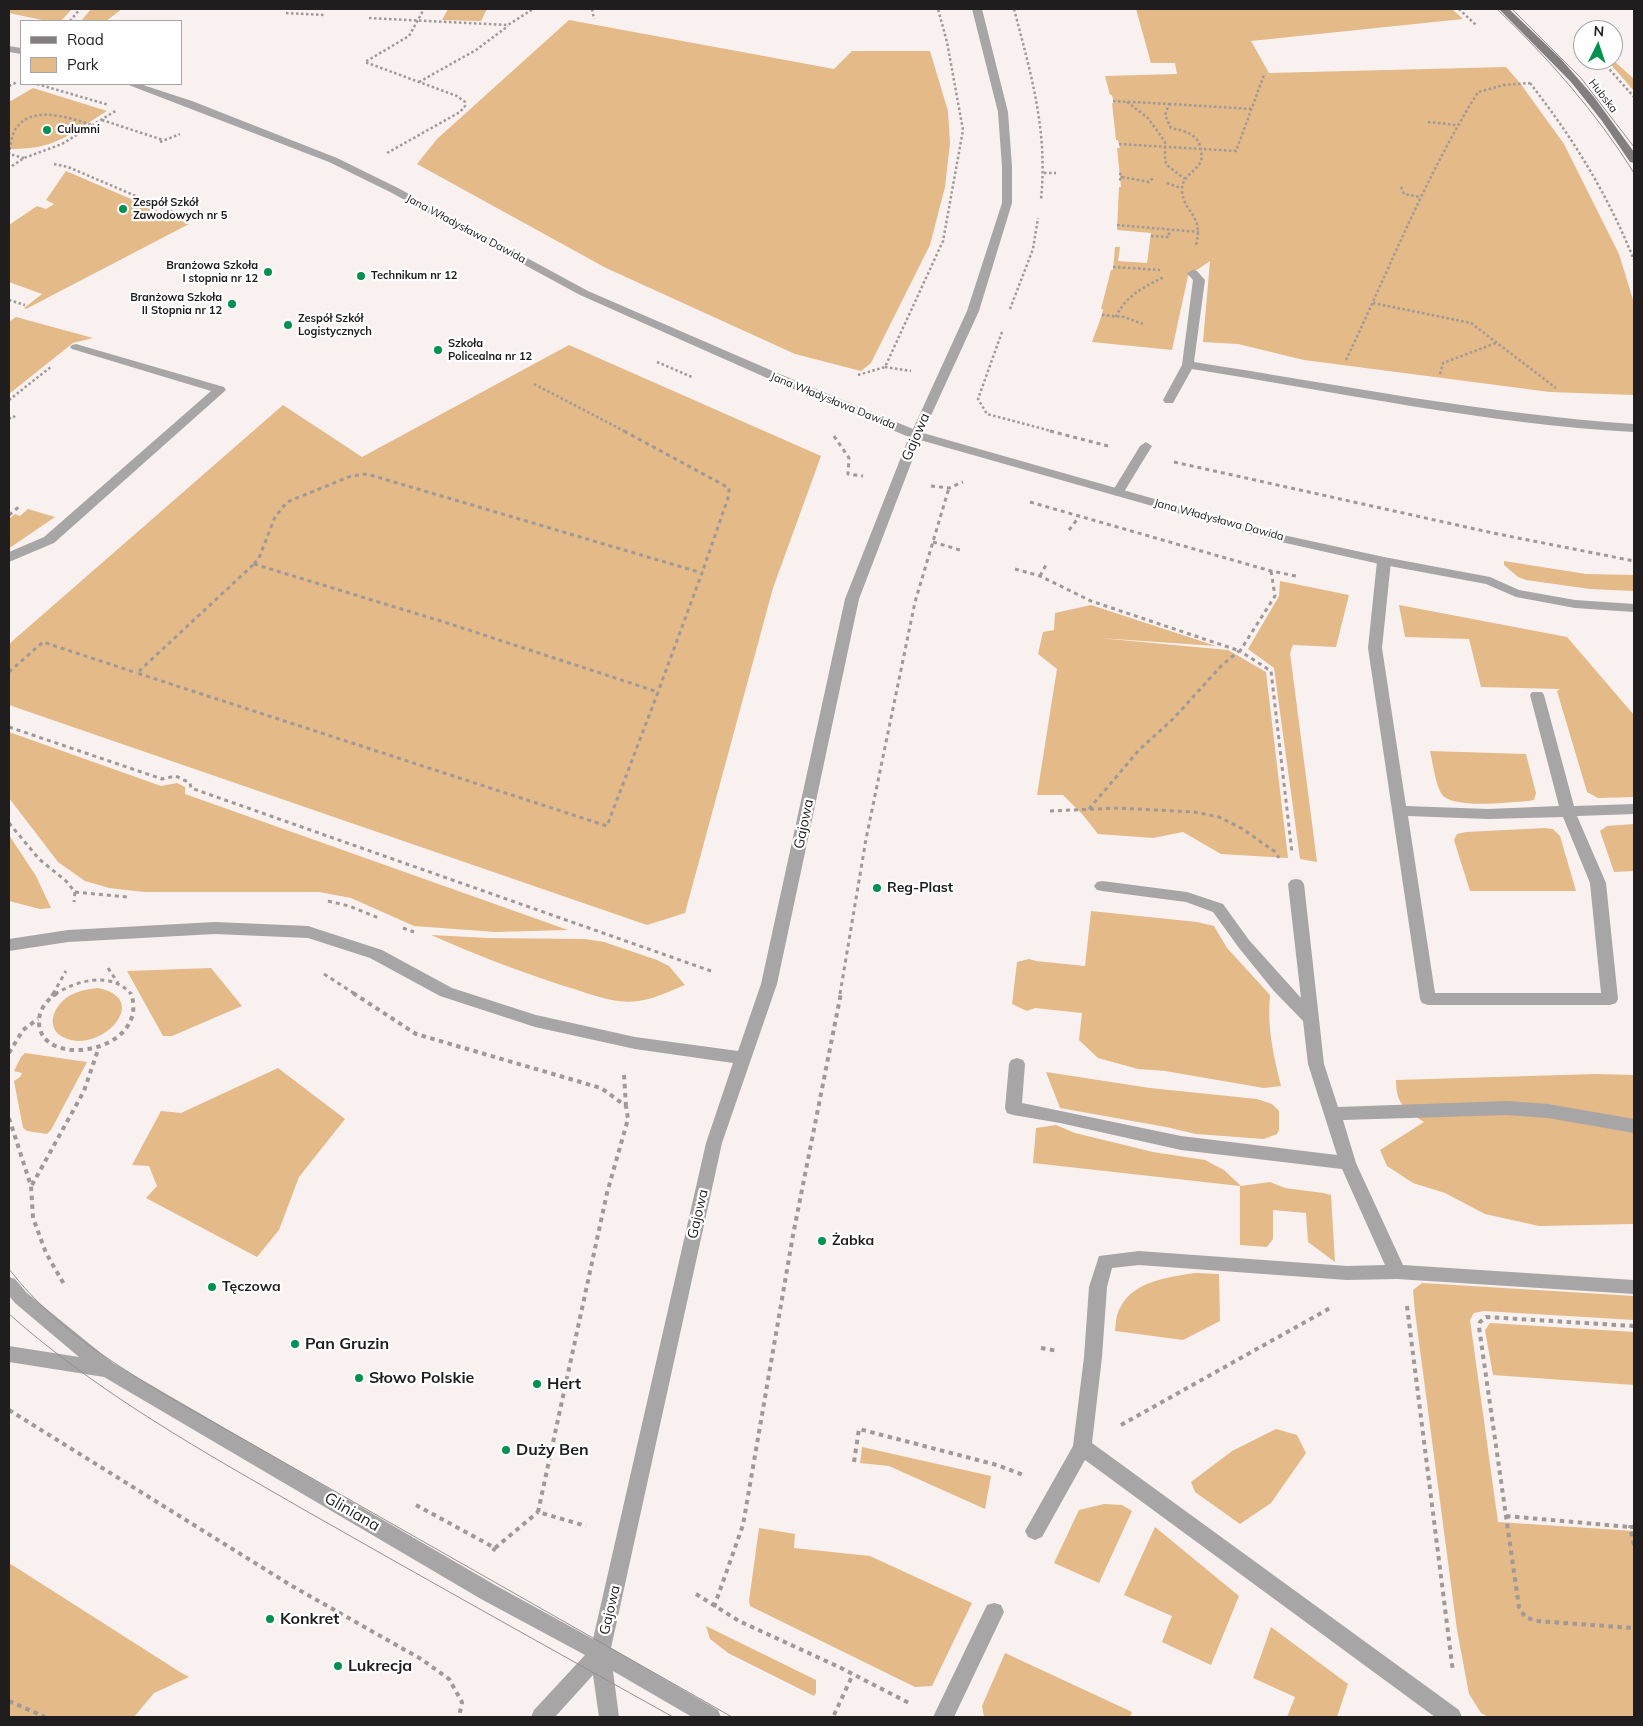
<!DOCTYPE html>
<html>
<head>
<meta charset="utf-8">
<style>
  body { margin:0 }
  #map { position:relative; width:1643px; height:1726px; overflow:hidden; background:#f9f0f0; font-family:Mulish,sans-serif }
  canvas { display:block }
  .frame { position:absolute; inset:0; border:10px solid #1f1d1d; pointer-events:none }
  .legend { position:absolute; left:20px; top:20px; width:162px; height:65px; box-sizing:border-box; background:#fff; border:1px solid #a5a5a5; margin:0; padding:6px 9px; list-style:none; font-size:15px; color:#1f1d1d }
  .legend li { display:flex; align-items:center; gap:10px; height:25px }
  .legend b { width:25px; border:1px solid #a5a5a5 }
  .north { position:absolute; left:1573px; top:20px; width:50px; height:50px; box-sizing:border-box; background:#fff; border:1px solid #a5a5a5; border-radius:50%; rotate:4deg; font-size:14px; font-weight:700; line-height:20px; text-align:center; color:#1f1d1d }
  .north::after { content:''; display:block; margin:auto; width:18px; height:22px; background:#039150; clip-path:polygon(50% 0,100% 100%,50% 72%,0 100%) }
</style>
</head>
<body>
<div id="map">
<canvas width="1643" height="1726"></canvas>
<div class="frame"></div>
<ul class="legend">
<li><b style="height:6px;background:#837f81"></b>Road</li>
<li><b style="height:14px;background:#e3ba88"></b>Park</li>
</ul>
<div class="north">N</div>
</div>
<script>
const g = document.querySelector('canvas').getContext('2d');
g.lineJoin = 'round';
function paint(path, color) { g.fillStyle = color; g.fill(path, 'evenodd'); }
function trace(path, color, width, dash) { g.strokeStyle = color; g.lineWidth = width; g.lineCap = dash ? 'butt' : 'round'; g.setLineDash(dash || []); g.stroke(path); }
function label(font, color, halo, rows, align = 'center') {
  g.font = font + ' Mulish,sans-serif'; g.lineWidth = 4.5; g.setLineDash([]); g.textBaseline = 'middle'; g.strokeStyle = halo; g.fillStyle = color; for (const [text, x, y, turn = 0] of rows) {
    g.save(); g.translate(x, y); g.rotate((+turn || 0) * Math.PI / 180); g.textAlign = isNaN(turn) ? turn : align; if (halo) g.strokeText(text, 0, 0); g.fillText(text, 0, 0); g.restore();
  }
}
const green = new Path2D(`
  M9 9H72L61 21H47L9 13Z
  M91 9H122L106 21H81Z
  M448 9H487L481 21 442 20Z
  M1136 9H1452L1463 19 1251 41 1269 73 1506 67 1520 83 1564 144 1619 254 1634 303V395L1550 392 1304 360 1238 344 1203 342 1210 261 1188 276 1172 350 1092 342C1096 330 1101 320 1103 309H1101L1111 270H1113L1115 247H1120L1118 261 1147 263 1151 233 1117 230 1119 187H1121L1117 148H1120L1118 140H1116L1112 103H1114L1112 95H1110L1105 76 1177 74 1175 63H1151Z
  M569 20 834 69 852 51H930L948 111 950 143 945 187 930 245 871 363 861 371 795 354 606 268 417 164 437 139Z
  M1607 60H1613L1634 79V91Z
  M33 88 107 111C70 134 55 150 9 149V102Z
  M66 171 189 224 26 309 24 308 42 294 9 282V225L37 206 46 209 54 204 46 200Z
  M16 317 93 338 73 343 9 394V322Z
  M569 345 821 456 773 588 685 913 647 925 9 705V644L283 405 362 457Z
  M28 509 55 517 11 547 9 546V519L15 514 20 516Z
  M1504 561 1586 574 1634 575V591L1590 589 1526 580 1518 577 1504 565Z
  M1280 581 1349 595 1336 647 1293 645 1290 653 1317 862 1300 859 1274 668 1248 649 1279 596Z
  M1091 605 1216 646 1099 638 1228 650 1266 672 1288 858 1221 854 1183 832 1153 838 1098 834 1083 815 1063 795H1037L1057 669 1038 654 1043 632 1054 630 1055 613Z
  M1399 605 1567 637 1634 715V797L1598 798 1587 792 1557 691 1560 689 1481 687 1469 639 1405 637Z
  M9 732 161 786 177 783 185 787V794L568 930 495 932 414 926 351 898 319 892H144L109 888 85 881 58 862 9 798Z
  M1430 751 1526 754 1536 793 1534 800 1528 801C1511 802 1450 810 1441 793 1435 782 1433 764 1430 751Z
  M1634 824V871L1614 872 1600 831 1607 826Z
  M1545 828 1553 829 1560 836 1576 891H1470L1454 840 1457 834 1466 832Z
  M9 835 36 876 51 908 40 909 9 901Z
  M1091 911 1197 922 1214 926 1227 948 1270 995C1267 1028 1273 1053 1281 1086L1264 1088 1165 1071 1138 1069 1098 1058 1079 1040 1082 1013 1035 1008 1027 1011 1012 1004 1017 962 1029 959 1036 961 1085 966Z
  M431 935 488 938 585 939 604 942 657 960 669 966 685 985C670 991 654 999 638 1001 615 1005 589 993 567 987 521 972 476 955 431 935Z
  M211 968 242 1006 172 1036H163L127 971Z
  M98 988C153 999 101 1054 65 1038 44 1029 53 1006 69 996 78 991 87 989 98 988Z
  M25 1053 87 1062 51 1130 47 1134 27 1131 23 1128 14 1081 20 1077 22 1073 14 1071 21 1057Z
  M278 1068 345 1119 299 1177 279 1230 257 1257 146 1198 157 1186 149 1166 132 1165 161 1111 181 1113Z
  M1046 1072 1150 1088 1257 1099 1272 1104 1279 1111V1130L1277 1134 1264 1139 1196 1134 1166 1127 1060 1108Z
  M1596 1074 1634 1075V1224L1539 1226 1485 1214 1445 1193 1413 1183 1387 1166 1380 1150 1424 1122C1405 1109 1396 1105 1396 1080Z
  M1056 1125 1075 1133 1153 1152 1205 1160 1224 1170 1241 1186 1270 1182 1285 1188 1323 1193 1331 1195 1335 1262 1308 1242 1306 1213 1273 1210V1239L1267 1247 1240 1245V1186L1033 1163 1036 1128Z
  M1195 1273 1219 1274 1220 1321 1183 1340 1115 1331C1116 1324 1116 1314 1120 1308 1133 1281 1169 1277 1195 1273Z
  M1422 1283 1634 1296V1320L1484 1311 1474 1313 1470 1320 1498 1522 1634 1531V1717H1489L1481 1713 1469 1694 1457 1630 1415 1312 1413 1290Z
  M1490 1323 1634 1332V1385L1493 1375 1485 1330Z
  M1276 1429 1297 1435 1306 1453 1271 1503 1240 1524 1195 1492 1191 1482 1232 1451Z
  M862 1447 991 1476 985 1509 889 1466 860 1463Z
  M1104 1504 1122 1505 1132 1511 1099 1583 1054 1563 1079 1510Z
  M1155 1527 1239 1596 1211 1665 1162 1642 1172 1616 1124 1595Z
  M759 1528 795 1534 794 1548 870 1556 972 1603 932 1686 915 1687 750 1606 749 1601Z
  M9 1563 180 1672 189 1677 154 1693 134 1717H9Z
  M706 1626 816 1680V1693L814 1696 728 1653 710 1639Z
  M1271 1627 1348 1684 1337 1717H1287L1295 1697 1253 1678Z
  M1005 1653 1132 1712 1130 1717H984L982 1706Z`);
const pathFar2 = new Path2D(`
  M592 9 594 19
  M1014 9C1031 74 1048 131 1041 199
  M1459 9 1476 25
  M286 13 325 15
  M369 18 508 25 533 9
  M70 21 80 9
  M1603 62 1634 97
  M419 82 476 50 508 26
  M1530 83C1573 138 1608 195 1634 260
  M37 84 109 105
  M9 86 17 82
  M1113 101 1169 104 1165 115 1171 128C1185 131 1200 134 1201 152 1202 155 1202 160 1200 163 1194 173 1181 177 1182 191 1184 214 1204 214 1196 245
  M1127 102 1148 118 1165 142V161L1168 166 1185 179
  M1169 104 1252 109
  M102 120 163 140
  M1428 122 1456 125
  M160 142 180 134
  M1119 144 1236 151 1264 75
  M387 153 460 112 465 106V102L457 96 365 62 409 36 424 9
  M24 158 9 154C11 146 11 134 17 127 33 105 71 118 92 125
  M54 164 68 167 185 217
  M12 166 24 158 62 144 117 110
  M1044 173H1056
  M1119 174H1122V180L1119 179
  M1122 177 1149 182 1154 177
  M1167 183 1181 188
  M1401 187 1404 194 1420 197
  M1117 225 1199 232
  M1151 236 1169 237V230
  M1113 267 1160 270
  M9 300 25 305
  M1373 303 1471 323 1556 388
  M1010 309 1033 249 1038 218
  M1102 315 1124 317 1143 324
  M1116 317C1124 297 1145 286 1164 277
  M1002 332 978 399 987 414 1055 432
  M1346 360C1389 270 1425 177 1478 92L1504 85 1530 83
  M657 362 692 377
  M885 367 911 371
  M1440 374 1443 363 1496 343
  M858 375 885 367 943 241 963 130 947 42 938 9
  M534 384 626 432
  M9 400 52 366
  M9 419 13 416 17 418`);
const pathFar1 = new Path2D(`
  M624 431 729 488V495L702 573
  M1050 431 1108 446
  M834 436 849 458 848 474 863 476
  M1174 462 1493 533 1634 561
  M931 486 949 488 963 482
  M1030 502 1271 571 1296 576
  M9 515 20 506
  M1069 530 1079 517
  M933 542 960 550
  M254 564 259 558 275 517 287 502 351 476 367 474 702 573 658 692
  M254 564 444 622 658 692 607 826 137 673Z
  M1015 569 1040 576 1091 601 1240 651
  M1271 571 1275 596 1240 651 1271 671 1292 853
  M1040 576 1047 563
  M9 672 43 642 137 673
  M9 727 162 779 176 776 190 783 191 788 711 971
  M1089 809 1139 750 1173 719 1222 665 1239 651
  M1050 811 1118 808 1194 812 1219 817 1241 828 1274 851 1279 858
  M9 823 39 859 66 881 75 892 74 902
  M75 892 127 897
  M328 901 349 906 379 918
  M403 928 414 932
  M108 968 118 983
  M324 974 355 994
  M53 994 66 971
  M55 994C78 980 111 971 131 994
  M840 994 866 839 915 602 949 488`);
const path = new Path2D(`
  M57 993C48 999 39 1009 39 1021 38 1071 151 1053 131 993
  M353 993 416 1034 601 1088 626 1106 628 1119 607 1193 538 1512 586 1526
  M52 996 54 993
  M9 1053 23 1030 38 1019
  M624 1075 626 1106
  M9 1118 31 1186 33 1218 46 1253 65 1286
  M32 1185 84 1091 99 1047
  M1407 1306 1453 1672
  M1634 1326 1486 1317 1480 1322 1479 1327 1519 1607 1525 1617 1536 1621 1634 1628
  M1041 1348 1058 1351
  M9 1410 292 1586 421 1659 449 1679 462 1702 459 1717
  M1121 1425 1332 1307
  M854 1462 859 1429 997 1465 1026 1476
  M416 1505 495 1548 493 1551
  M1506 1516 1630 1527
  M1634 1527H1630L1634 1545
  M495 1548 538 1512
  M696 1594 739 1621 839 1667 911 1704
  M714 1607 743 1525 793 1235 841 993
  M9 1701 45 1717
  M834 1715 853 1674`);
const lane = new Path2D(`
  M1193 270 1197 271 1205 280 1194 362C1341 385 1486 414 1634 424V432C1485 424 1339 392 1192 369L1173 403H1165L1163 400 1182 365 1193 280 1187 273Z
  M76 344 224 387 226 390 54 543 9 562V552L44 537 211 391 72 349 70 347 72 345Z
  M1146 442 1152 446 1124 492 1118 496 1114 495 1112 492 1140 446Z
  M1384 557 1391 561 1382 648 1406 806 1488 809 1559 806 1530 695 1532 692H1542L1544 695 1574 806 1634 804V814L1577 816 1606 883 1618 999 1616 1003 1610 1005H1428L1422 1003 1420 999 1368 648 1377 561ZM1408 816 1488 819 1563 817 1590 883 1601 993H1435Z
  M1296 879 1301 880 1304 884 1324 1064 1338 1107 1507 1101 1548 1104 1634 1119V1133L1548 1118 1507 1115 1343 1120 1356 1163 1403 1265 1634 1280V1294L1397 1279 1347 1280 1139 1265 1112 1268 1107 1287 1102 1357 1092 1443 1459 1710 1462 1717H1435L1085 1460 1042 1537 1035 1540 1028 1537 1025 1531 1073 1446 1084 1357 1089 1287 1099 1256 1139 1251 1347 1266 1385 1265 1342 1169 1181 1150 1060 1123 1013 1115 1007 1113 1005 1108 1009 1064 1011 1060 1017 1058 1023 1060 1025 1064 1022 1103 1181 1136 1337 1155 1308 1064 1303 1021 1273 990 1239 948 1213 912 1186 902 1102 891 1097 890 1094 886 1097 882 1102 881 1187 892 1223 904 1249 940 1301 998 1288 884 1291 880Z
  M994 1603 1001 1605 1004 1612 954 1717H933L987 1605Z`);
const street = new Path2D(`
  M972 9H982L1008 112 1012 167V203L979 311 923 433 1274 533 1384 557 1490 577 1519 590 1575 600 1634 604V612L1575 608 1516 597 1486 584 1384 565 1272 540 920 440 859 599 777 984 722 1143 611 1648 718 1710 721 1717H692L613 1671 619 1717H599L593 1675 555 1717H531L534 1710 585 1655 481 1599 104 1377 9 1362V1346L79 1357 15 1303 9 1296V1277L15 1279 27 1293 113 1363 495 1585 593 1639 706 1143 733 1063 635 1049 535 1027 440 996 370 958 308 938 215 934 68 942 9 951V939L68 930 215 922 308 926 382 950 452 988 536 1015 635 1037 738 1051 761 984 845 599 909 437 767 378 580 295 390 192 329 162 126 84H140L192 101 337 158 398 188 588 291 775 372 913 429 967 311 1002 203V167L998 112Z
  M9 46 21 48V54L9 52Z`);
const secondary = new Path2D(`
  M1499 9H1509L1561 59 1594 97 1634 152V163L1630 162 1602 121 1571 82Z`);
const tram = new Path2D(`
  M1497 9C1549 59 1596 112 1634 173
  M1512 9 1581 78 1634 147
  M9 1269C52 1325 109 1361 169 1397L732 1717
  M9 1314C99 1394 204 1452 308 1512 429 1581 551 1649 673 1717`);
const markers = [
  [47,130,5,"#039150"],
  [123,209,5,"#039150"],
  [268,272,5,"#039150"],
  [361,276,5,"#039150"],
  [232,304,5,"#039150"],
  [288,325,5,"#039150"],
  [438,350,5,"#039150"],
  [877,888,5,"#039150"],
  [822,1241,5,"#039150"],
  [212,1287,5,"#039150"],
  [295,1344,5,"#039150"],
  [359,1378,5,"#039150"],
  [537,1384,5,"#039150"],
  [506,1450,5,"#039150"],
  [270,1619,5,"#039150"],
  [338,1666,5,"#039150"]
];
const farStreetnames = [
  ["Hubska",1603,96,52],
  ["Jana Władysława Dawida",466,229,28],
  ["Jana Władysława Dawida",833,401,22],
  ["Jana Władysława Dawida",1219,520,15]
];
const farPoinames = [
  ["Culumni",57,130],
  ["Zespół Szkół",133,203],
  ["Zawodowych nr 5",133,216],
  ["Branżowa Szkoła",258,266,"right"],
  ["I stopnia nr 12",258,279,"right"],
  ["Technikum nr 12",371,276],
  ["Branżowa Szkoła",222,298,"right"],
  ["II Stopnia nr 12",222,311,"right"],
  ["Zespół Szkół",298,319],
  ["Logistycznych",298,332],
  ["Szkoła",448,344],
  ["Policealna nr 12",448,357]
];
const streetNames = [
  ["Gajowa",916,437,-67],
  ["Gajowa",804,824,-78],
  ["Gajowa",698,1214,-77],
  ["Gajowa",610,1610,-77]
];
const poiNames = [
  ["Reg-Plast",887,888],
  ["Żabka",832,1241],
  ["Tęczowa",222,1287]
];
const nearPoinames = [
  ["Pan Gruzin",305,1344],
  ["Słowo Polskie",369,1378],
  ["Hert",547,1384],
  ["Duży Ben",516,1450],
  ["Konkret",280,1619],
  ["Lukrecja",348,1666]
];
const nearStreetnames = [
  ["Gliniana",352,1512,30]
];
paint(green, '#e3ba88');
trace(pathFar2, '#9f9999', 2.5, [2.5, 2.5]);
trace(pathFar1, '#9f9999', 3, [4, 4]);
trace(path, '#9f9999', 4, [4.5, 4.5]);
paint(lane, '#a8a5a6');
paint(street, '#a8a5a6');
paint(secondary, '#837f81');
trace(tram, '#958f8f', 1);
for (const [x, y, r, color] of markers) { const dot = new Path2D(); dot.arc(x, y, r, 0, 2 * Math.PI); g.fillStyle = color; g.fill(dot); trace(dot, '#fff', 2); }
label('11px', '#1f1d1d', '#fff', farStreetnames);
label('bold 11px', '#1f1d1d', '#fff', farPoinames, 'left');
label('14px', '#1f1d1d', '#fff', streetNames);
label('bold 14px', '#1f1d1d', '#fff', poiNames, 'left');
label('bold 16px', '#1f1d1d', '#fff', nearPoinames, 'left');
label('16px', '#1f1d1d', '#fff', nearStreetnames);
</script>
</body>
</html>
